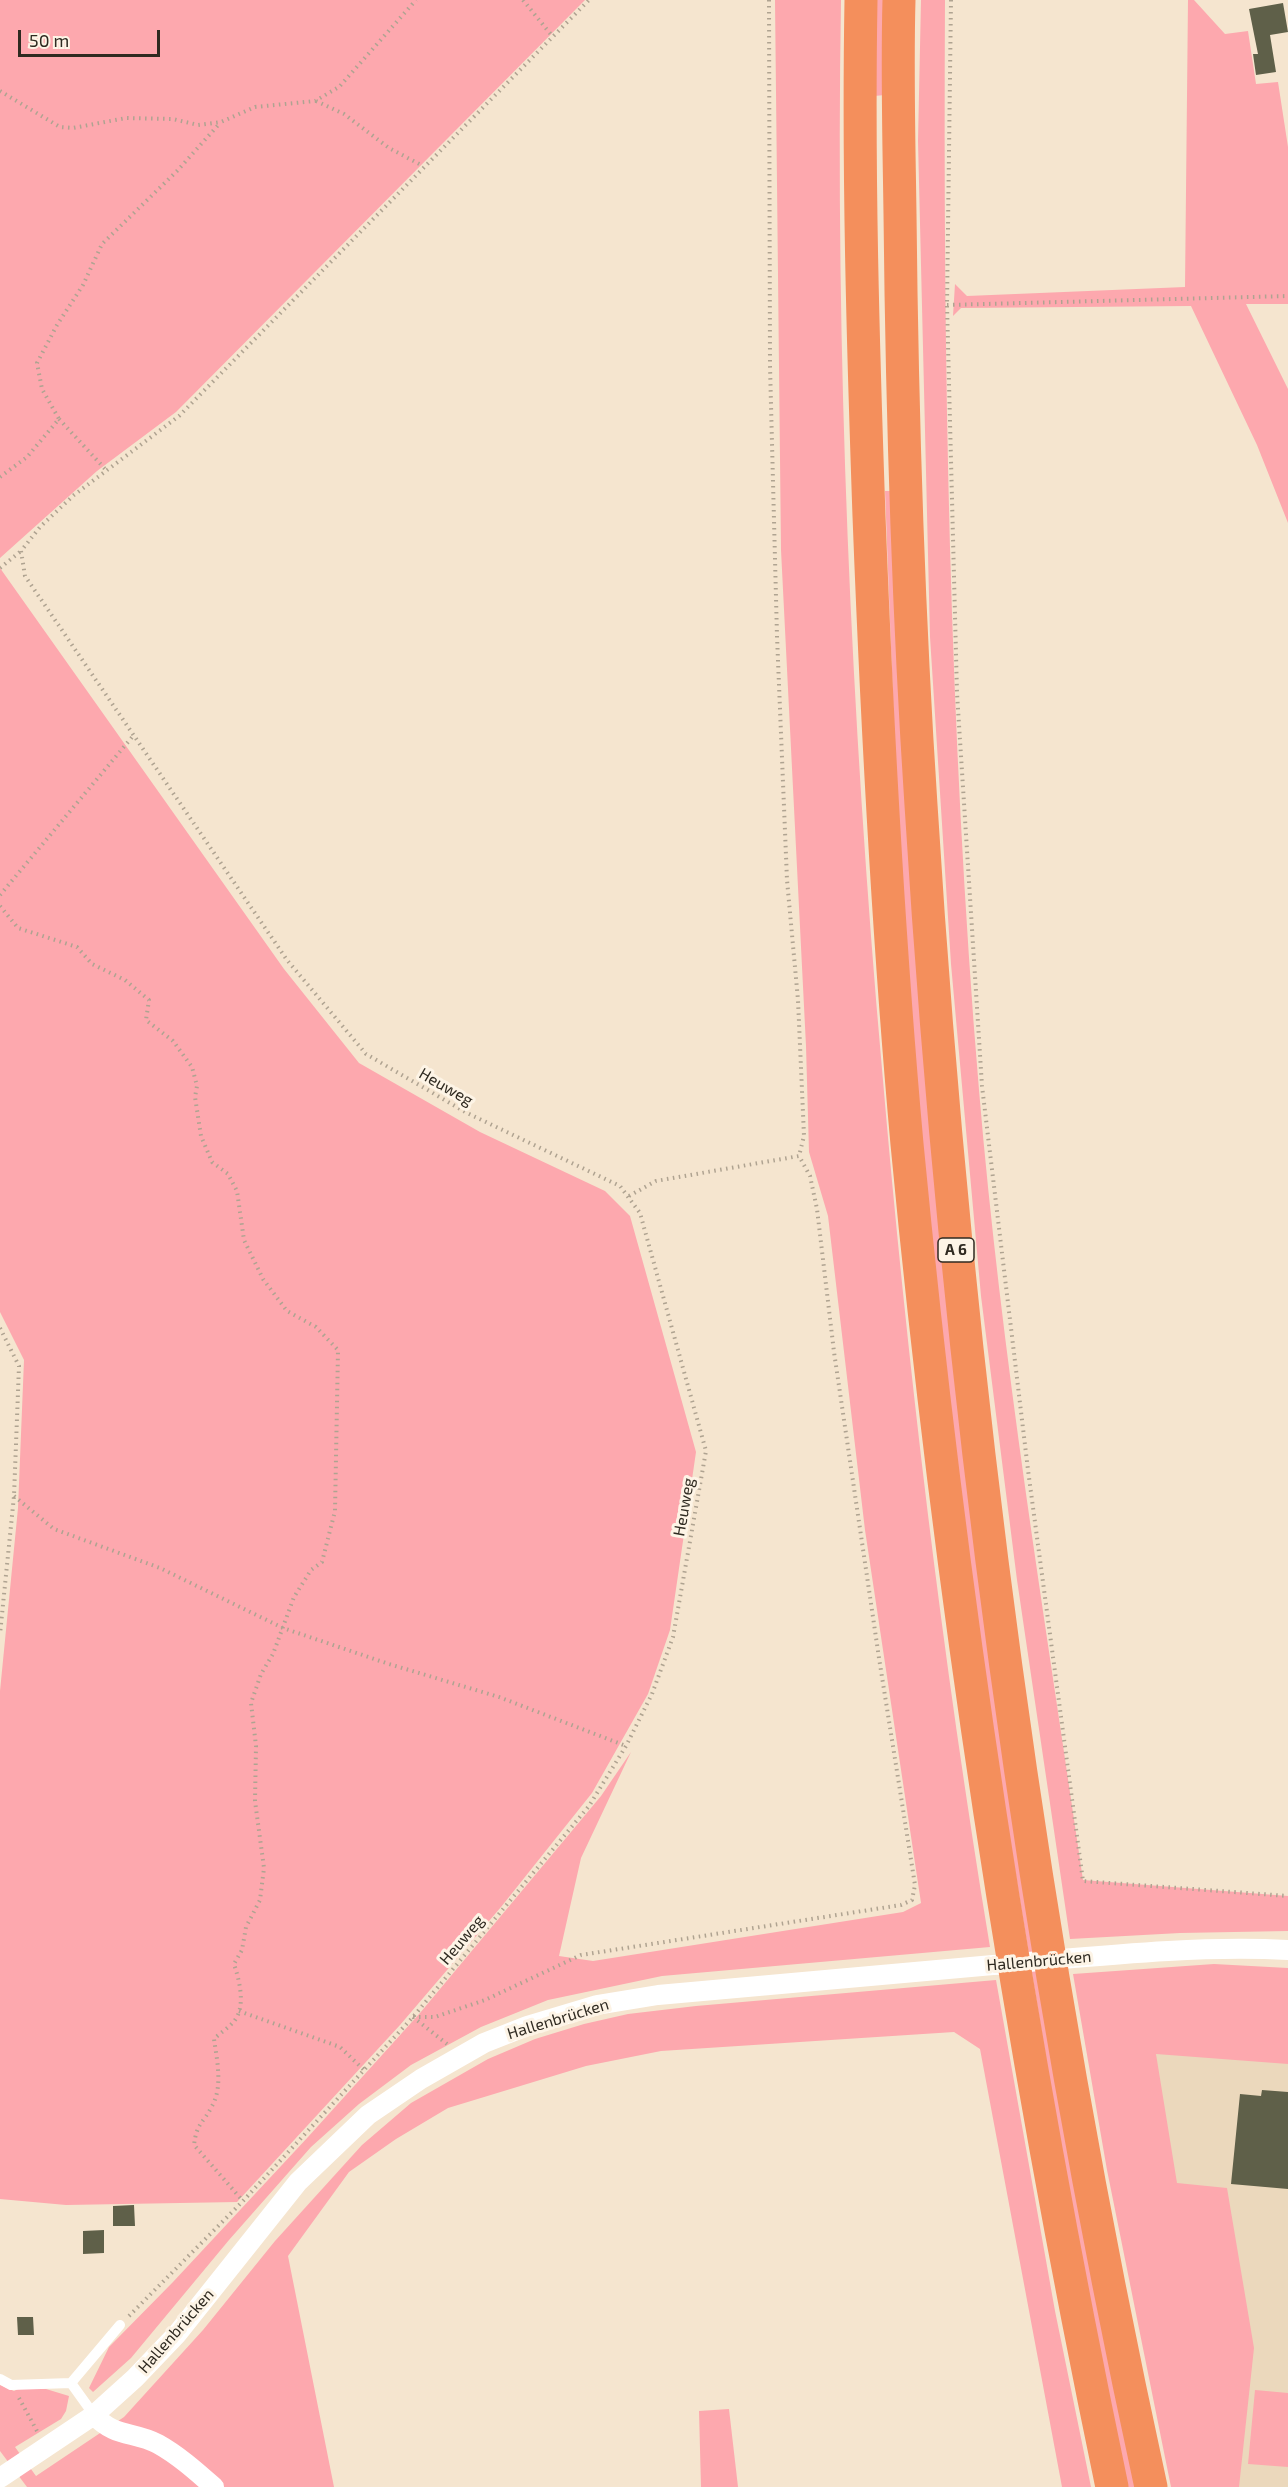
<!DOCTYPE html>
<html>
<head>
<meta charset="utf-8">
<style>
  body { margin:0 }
  #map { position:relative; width:1288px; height:2487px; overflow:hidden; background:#f5e5cf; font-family:"Exo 2",sans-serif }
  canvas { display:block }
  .scale { position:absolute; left:18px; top:30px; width:142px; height:27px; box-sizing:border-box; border:3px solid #2f2a21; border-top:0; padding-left:8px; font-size:18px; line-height:21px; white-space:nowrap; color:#2f2a21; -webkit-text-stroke:4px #fdf4e6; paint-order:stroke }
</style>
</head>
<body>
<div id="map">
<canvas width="1288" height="2487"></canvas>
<div class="scale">50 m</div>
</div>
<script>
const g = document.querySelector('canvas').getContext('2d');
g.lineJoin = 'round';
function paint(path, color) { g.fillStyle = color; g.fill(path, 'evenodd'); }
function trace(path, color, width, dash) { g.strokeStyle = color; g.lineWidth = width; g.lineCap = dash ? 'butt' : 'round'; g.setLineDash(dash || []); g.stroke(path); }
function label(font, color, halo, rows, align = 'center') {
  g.font = font + ' "Exo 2",sans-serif'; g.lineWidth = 6; g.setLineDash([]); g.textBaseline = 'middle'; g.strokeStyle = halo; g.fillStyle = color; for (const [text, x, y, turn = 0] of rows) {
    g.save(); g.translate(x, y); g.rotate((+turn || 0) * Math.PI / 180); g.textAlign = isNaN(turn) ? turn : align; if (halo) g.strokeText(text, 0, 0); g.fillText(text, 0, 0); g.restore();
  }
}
const built = new Path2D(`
  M1288 2008V2487H1227L1126 2013Z`);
const green = new Path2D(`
  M0 0H585L176 412 97 471 0 558Z
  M775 0H841C835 356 851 714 882 1069 907 1363 942 1656 990 1947L662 1976 548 2000 481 2027 411 2065 359 2104 311 2147 229 2240 131 2358 93 2392 89 2388 109 2347 173 2282 308 2137 420 2013 601 1796 631 1752 581 1858 559 1956 593 1961 903 1912 921 1903 865 1530 828 1216 809 1152 806 1046 781 550Z
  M874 0H885V95L874 96Z
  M921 0H945C943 364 949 727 979 1090 1001 1355 1045 1618 1083 1880L1288 1896V1931L1180 1933 1070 1939 1017 1580 981 1296 951 964 930 637 918 141Z
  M1188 0H1194L1225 34 1248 31 1256 84 1278 82 1288 147V304H1246L1288 389V523L1257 445 1191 306 961 308 953 316 955 284 967 296 1185 287Z
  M885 491H891L919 987 1137 2487H1125L1088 2313 984 1682 931 1251 900 884Z
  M0 568 284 969 359 1063 480 1132 605 1191 630 1216 696 1452 670 1630 648 1694 592 1793 501 1907 400 2025 237 2202 66 2205 0 2199V1691L18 1508 24 1360 0 1312Z
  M1214 1964 1288 1968V2064L1156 2054 1177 2183 1227 2188 1254 2348 1239 2487H1171L1107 2170 1073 1974Z
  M996 1980 1055 2311 1091 2487H1062L980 2049 954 2032 661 2051 586 2066 448 2108 396 2139 349 2172 288 2256 334 2487H27L0 2451V2385L14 2391 18 2389H46L69 2396 66 2411 61 2419 15 2447 36 2476 124 2417 203 2330 275 2241 362 2145 411 2103 488 2059 535 2039 584 2024 628 2014 696 2006Z
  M1255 2390 1288 2393V2467L1248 2464Z
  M729 2409 738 2487H701L699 2411Z`);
const building = new Path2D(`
  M1283 3 1288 32 1270 35 1276 72 1256 75 1253 54H1258L1249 9Z
  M1262 2090 1288 2092V2189L1231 2184 1240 2094 1261 2096Z
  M134 2205 135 2226H113V2206Z
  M104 2230V2253L83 2254V2231Z
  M17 2317H33L34 2335H18Z`);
const path = new Path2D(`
  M523 0 553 37
  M951 0 947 305 957 693 982 1086 1028 1470 1083 1881 1288 1896
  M0 91 60 127 73 128 126 118 173 119 198 125 221 122 255 107 315 101 339 87 416 0
  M316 101 344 114 389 148 423 166
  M947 305 1288 296
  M59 419 106 470
  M0 477 27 457 59 419 42 389 37 363 57 325 83 285 102 244 177 171 220 123
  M0 568 21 551
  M0 895 133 736
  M0 906 18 928 77 947 92 964 125 980 149 1000 146 1020 173 1041 192 1067 197 1086 195 1097 201 1136 212 1162 228 1174 237 1191 244 1240 263 1279 287 1311 316 1327 338 1350 335 1511 322 1562 311 1570 294 1597 273 1654 261 1674 251 1703 256 1746 255 1801 264 1868 260 1900 246 1927 242 1950 234 1964C239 1979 246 2005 235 2020 230 2027 220 2033 214 2039 217 2060 223 2087 212 2106 203 2124 197 2122 194 2145L243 2201
  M629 1196 656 1181 799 1156 804 1136 798 1000 787 880 777 636 770 366 769 0
  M0 1328 19 1366 14 1496 0 1634
  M14 1496 54 1529 160 1568 283 1628 389 1664 499 1697 626 1746
  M239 2011 340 2047 364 2070
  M413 2017H435L485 2000 581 1955 901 1905 912 1900 915 1885 879 1658 834 1352 817 1209 810 1176 799 1156
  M413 2017 447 2044
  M129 2316 243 2201 413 2017 589 1806 626 1746 652 1694 673 1637 706 1451 640 1213 620 1186 467 1113 366 1054 287 960 25 576 21 551 40 527 74 495 179 416 589 0
  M19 2398 37 2431`);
const lane = new Path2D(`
  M0 2379 11 2385 71 2383 94 2415
  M71 2383 120 2325`);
const street = new Path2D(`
  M94 2415C115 2438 134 2431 158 2444 178 2455 197 2472 214 2487
  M0 2478 94 2415 135 2378 177 2334 298 2182 368 2115 421 2079 484 2043 527 2026 597 2005 658 1995C770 1985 882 1976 993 1965 1091 1957 1190 1945 1288 1950`);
const highway = new Path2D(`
  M861 0C858 172 863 344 869 516 877 725 888 935 907 1144 950 1595 1019 2043 1112 2487
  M899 0C897 71 899 143 900 214 902 411 908 608 921 805 956 1370 1030 1934 1151 2487`);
const shields = [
  [956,1250,36]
];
const shieldNames = [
  ["A 6",956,1250]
];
const streetNames = [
  ["Heuweg",446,1087,30],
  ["Heuweg",684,1507,-80],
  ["Heuweg",462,1940,-50],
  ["Hallenbrücken",1039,1961,-5],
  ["Hallenbrücken",558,2019,-17],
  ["Hallenbrücken",176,2331,-49]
];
paint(built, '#ebd8bc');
paint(green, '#fda8ae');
paint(building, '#5f6049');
trace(path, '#afa391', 4, [1.5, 4.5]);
trace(lane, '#fff', 10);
trace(street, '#fff', 20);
trace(highway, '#f48f5c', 33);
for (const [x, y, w] of shields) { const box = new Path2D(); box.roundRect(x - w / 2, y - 12, w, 24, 4.5); g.fillStyle = '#fdf4e6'; g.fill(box); trace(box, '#2f2a21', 1.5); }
label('bold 15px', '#2f2a21', null, shieldNames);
label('16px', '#2f2a21', '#fdf4e6', streetNames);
</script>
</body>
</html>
